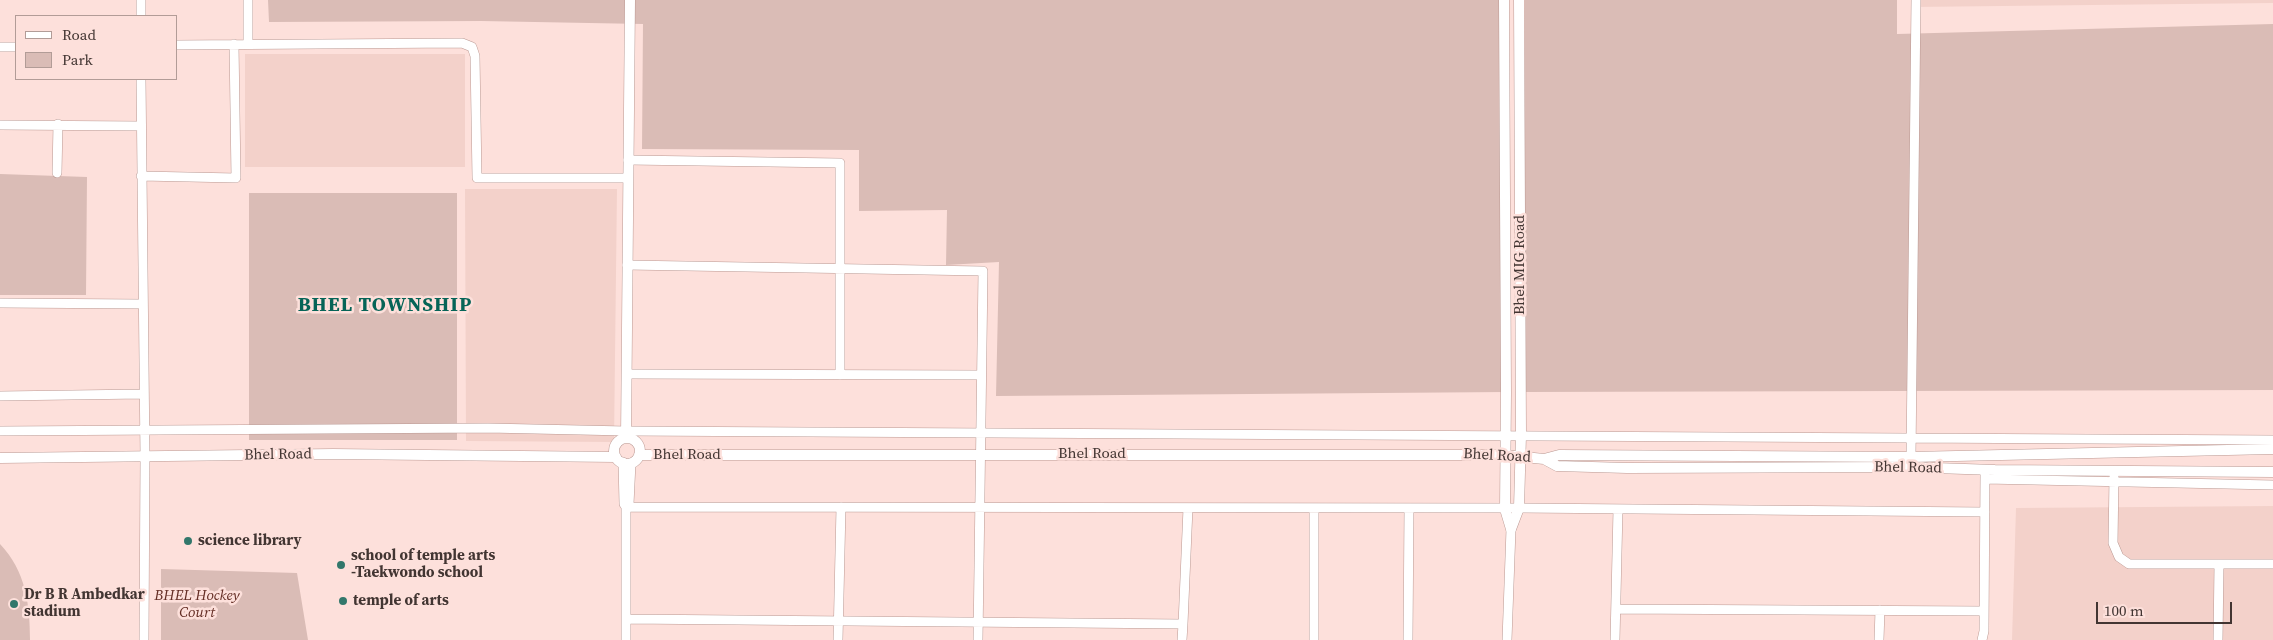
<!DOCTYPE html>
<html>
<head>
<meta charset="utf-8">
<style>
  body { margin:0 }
  #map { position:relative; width:2273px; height:640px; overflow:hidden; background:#fde0db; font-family:"Source Serif 4",serif }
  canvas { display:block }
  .legend { position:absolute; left:15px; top:15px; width:162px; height:65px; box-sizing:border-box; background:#fde0db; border:1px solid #b29c97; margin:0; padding:6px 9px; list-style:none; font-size:15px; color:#423532 }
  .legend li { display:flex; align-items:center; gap:10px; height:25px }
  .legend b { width:25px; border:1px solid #b29c97 }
  .scale { position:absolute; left:2096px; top:602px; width:136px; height:22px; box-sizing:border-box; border:2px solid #423532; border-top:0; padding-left:6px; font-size:15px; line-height:18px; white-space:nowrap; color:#423532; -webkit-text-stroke:4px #fde0db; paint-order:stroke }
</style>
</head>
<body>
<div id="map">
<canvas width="2273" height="640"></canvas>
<ul class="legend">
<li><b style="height:6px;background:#fff"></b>Road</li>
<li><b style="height:14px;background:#dabcb6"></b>Park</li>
</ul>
<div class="scale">100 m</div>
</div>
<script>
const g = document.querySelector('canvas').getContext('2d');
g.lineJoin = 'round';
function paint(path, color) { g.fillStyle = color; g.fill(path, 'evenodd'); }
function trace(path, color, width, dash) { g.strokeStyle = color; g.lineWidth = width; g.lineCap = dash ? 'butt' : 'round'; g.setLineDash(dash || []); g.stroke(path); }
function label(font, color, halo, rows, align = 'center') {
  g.font = font + ' "Source Serif 4",serif'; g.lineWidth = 5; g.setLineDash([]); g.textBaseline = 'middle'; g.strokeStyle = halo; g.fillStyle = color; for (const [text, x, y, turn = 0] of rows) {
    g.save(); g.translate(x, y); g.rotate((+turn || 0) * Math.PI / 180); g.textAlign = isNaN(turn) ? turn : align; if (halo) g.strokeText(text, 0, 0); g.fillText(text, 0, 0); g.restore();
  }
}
const built = new Path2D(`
  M1912 0H2273V3L1912 7Z
  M245 54H465V167H245Z
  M465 189H617L614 442 466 441Z
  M2273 506V640H2012L2016 508Z`);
const green = new Path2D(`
  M268 0H1504L1506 392 996 396 999 262 946 265 947 210 859 211V150L642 149 643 24 481 21 269 22Z
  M1525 0H1897V34L2273 24V390L1524 392Z
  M0 174 87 177 86 295H0Z
  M249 193H457V440H249Z
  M0 544C26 571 30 605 30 640H0Z
  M161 569 297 573 308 640H161Z`);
const minor = new Path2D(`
  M141 0V16
  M248 0V44
  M176 45 462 43 472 47 475 56 477 178H628
  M0 47H16
  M141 79 145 457 144 640
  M0 125 141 126
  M628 160 840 163V375
  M57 173 58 124
  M141 176 236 178 234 44
  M627 265 983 271 978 640
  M0 303 142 304
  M627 374 981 375
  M0 396 143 394
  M0 431 488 428 626 431 2273 440
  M1911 457 1916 0
  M623 462 624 504 626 507V640
  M2114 476 2113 543 2119 557 2129 564H2273
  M1985 479 2273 485
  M626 507 1519 508 1985 512
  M626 507 629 504 631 463
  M1616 609 1984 611
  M626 619 1183 624 1188 508
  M838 640 841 507
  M1182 640 1183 624
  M1314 640V508
  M1408 640 1409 508
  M1507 640 1511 529
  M1615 640 1618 509
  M1879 640 1880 610
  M1982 640 1984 631 1985 473
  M2218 640 2219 565`);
const tertiary = new Path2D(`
  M1504 0 1506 392 1505 509 1511 529
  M626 438 630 0
  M614 451a13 13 0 1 1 26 0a13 13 0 1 1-26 0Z
  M639 455H1504L1544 459 1557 466 1627 468 1905 467 1995 470 2273 472
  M0 458 333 454 616 457
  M1544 459 1559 455 1911 457 2273 449
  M1511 529 1519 508 1521 435 1519 0`);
const markers = [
  [188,541,5,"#32776b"],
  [341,565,5,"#32776b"],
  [343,601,5,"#32776b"],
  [14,604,5,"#32776b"]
];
const streetNames = [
  ["Bhel MIG Road",1520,265,-90],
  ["Bhel Road",1092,454],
  ["Bhel Road",278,455,-1],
  ["Bhel Road",687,455],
  ["Bhel Road",1497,456,3],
  ["Bhel Road",1908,468,1]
];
const poiNames = [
  ["science library",198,541],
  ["school of temple arts",351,556],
  ["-Taekwondo school",351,573],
  ["Dr B R Ambedkar",24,595],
  ["stadium",24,612],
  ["temple of arts",353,601]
];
const parkNames = [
  ["BHEL Hockey",197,596],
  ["Court",197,613]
];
const districtNames = [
  ["BHEL TOWNSHIP",385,306]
];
paint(built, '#f3d1ca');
paint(green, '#dabcb6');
trace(minor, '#bb9993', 10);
trace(tertiary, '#bb9993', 11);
trace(minor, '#fff', 9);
trace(tertiary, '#fff', 10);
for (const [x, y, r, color] of markers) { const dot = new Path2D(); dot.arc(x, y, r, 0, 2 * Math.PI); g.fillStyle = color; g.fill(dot); trace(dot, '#fde0db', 2); }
label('15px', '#423532', '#fde0db', streetNames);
label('bold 15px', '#423532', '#fde0db', poiNames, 'left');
label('italic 15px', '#642d24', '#fde0db', parkNames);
g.letterSpacing = '1px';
label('bold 20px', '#066457', '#fde0db', districtNames);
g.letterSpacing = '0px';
</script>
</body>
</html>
